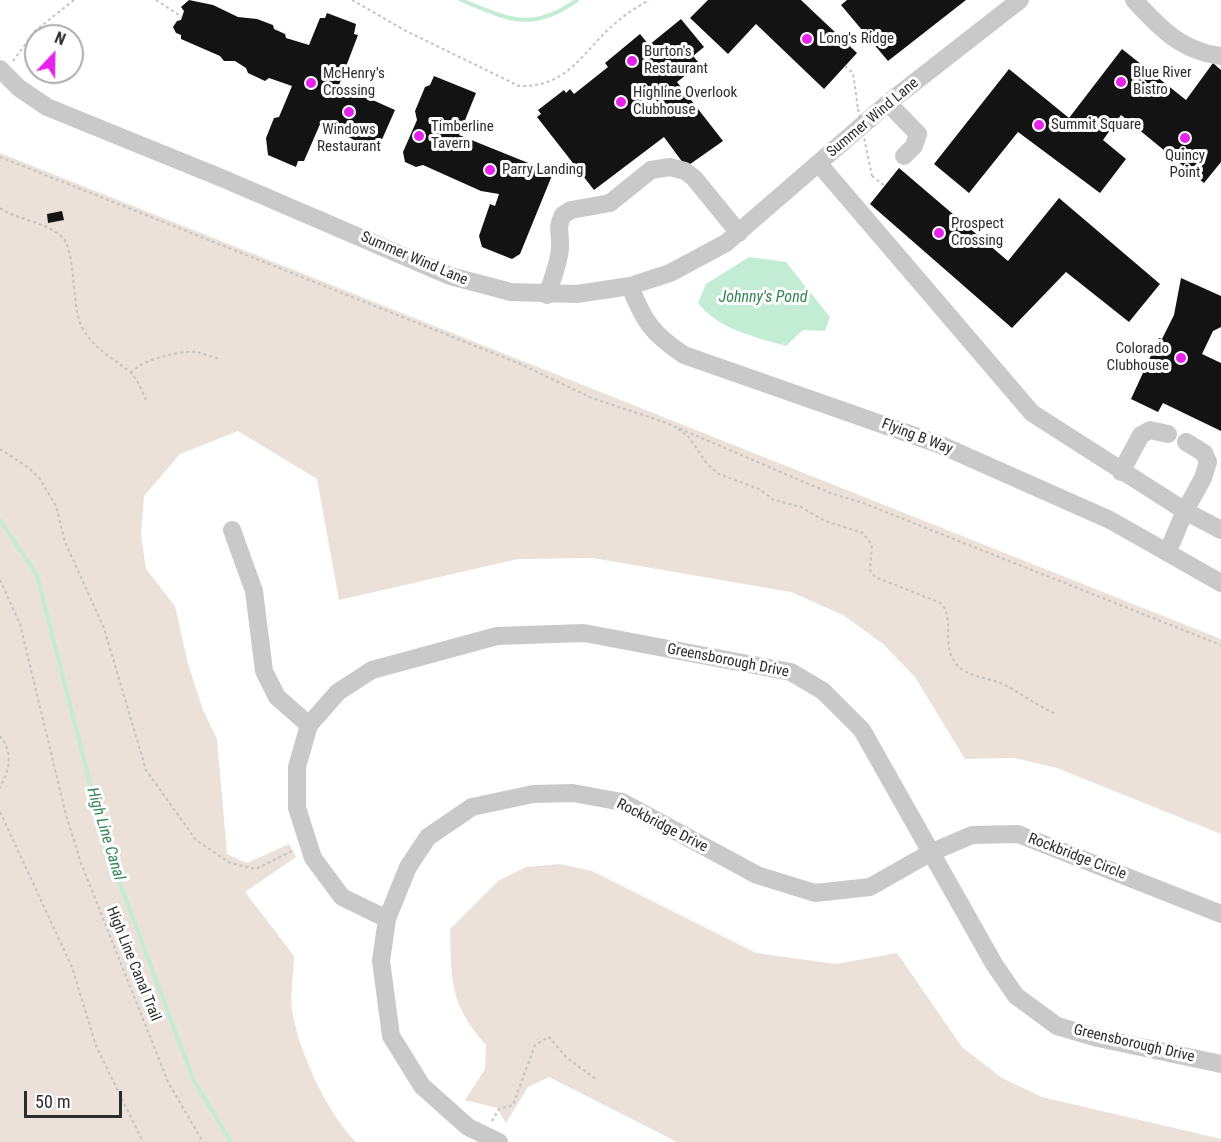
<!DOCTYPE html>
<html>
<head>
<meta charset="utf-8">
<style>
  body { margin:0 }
  #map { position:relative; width:1221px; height:1142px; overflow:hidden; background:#fff; font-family:"Roboto Condensed",sans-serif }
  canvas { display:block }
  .north { position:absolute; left:24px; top:24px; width:60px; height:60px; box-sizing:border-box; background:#fff; border:2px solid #ababab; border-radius:50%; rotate:22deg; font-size:16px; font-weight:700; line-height:24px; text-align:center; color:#2c2c2c }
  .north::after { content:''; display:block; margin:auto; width:21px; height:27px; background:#e523ed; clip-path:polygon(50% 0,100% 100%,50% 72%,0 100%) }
  .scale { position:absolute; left:24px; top:1091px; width:98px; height:27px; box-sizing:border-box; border:3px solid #2c2c2c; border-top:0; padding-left:8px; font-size:18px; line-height:21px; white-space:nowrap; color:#2c2c2c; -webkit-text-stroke:4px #fff; paint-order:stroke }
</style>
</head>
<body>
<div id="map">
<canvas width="1221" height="1142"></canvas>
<div class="north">N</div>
<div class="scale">50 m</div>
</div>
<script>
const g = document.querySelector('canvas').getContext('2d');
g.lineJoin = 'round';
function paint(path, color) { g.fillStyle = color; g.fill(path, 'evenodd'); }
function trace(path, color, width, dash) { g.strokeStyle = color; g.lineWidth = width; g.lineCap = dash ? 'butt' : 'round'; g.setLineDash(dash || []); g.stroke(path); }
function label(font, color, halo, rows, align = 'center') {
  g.font = font + ' "Roboto Condensed",sans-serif'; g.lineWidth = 6; g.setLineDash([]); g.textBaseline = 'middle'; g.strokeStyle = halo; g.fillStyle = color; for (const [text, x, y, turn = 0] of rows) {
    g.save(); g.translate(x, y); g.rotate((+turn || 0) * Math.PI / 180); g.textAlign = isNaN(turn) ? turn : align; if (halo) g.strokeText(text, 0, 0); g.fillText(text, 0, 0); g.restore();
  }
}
const green = new Path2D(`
  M0 153 1221 639V834L1057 768 1015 758 965 759 915 677 883 644 843 615 791 592 593 558 518 559 339 600 317 479 238 431 180 454 144 496 141 535 146 569 175 606 188 664 203 710 217 739 227 854 247 863 289 844 296 857 245 892 294 956C294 974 289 998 293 1016 301 1056 328 1114 356 1142H0Z
  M560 864 592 871 756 953 836 964 897 953 962 1047 1002 1078 1042 1097 1221 1139V1142H677L549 1077 528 1087 506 1123 497 1108 465 1100 485 1069 486 1045C449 1002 452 983 450 929L498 881 526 867Z`);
const water = new Path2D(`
  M749 257 786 262 830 317 825 331 803 330 786 346C755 337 718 329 698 303L706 284Z`);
const stream = new Path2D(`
  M461 0C508 19 531 33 577 0
  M0 520 37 575 105 843 193 1079 231 1142`);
const building = new Path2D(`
  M189 0 213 5 238 17 257 19 273 25 274 29 285 34 286 38 309 45 320 18H325L327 13 356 24 354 34 358 35 339 85 395 110 380 144 373 141 365 146 321 122 304 161H298L296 167 268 155 266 138 274 118 279 117 292 86 269 78 265 81 248 73 246 68 235 61H224L220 56 181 39V35L176 33 173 27 177 21 181 20 184 11 181 7Z
  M708 0H801L857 53 824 89 756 24 728 54 690 18Z
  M847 0H966L888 61 841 5Z
  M681 19 704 47 693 56 700 64 677 82 723 141 686 167 664 137 594 190 537 117 541 114 538 110 564 90 566 93 570 89 574 94 608 67 605 63 640 34 649 45Z
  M1122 49 1186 100 1213 63 1221 70V162L1204 183 1121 115 1103 140 1126 159 1100 193 1018 132 969 193 934 164 1009 69 1069 118Z
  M434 76 476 93 459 135 553 173 520 254 512 259 482 247 479 236 490 204 495 206 499 194 481 191 423 165 416 167 405 162 403 152 417 120 415 111 425 87 430 85Z
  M899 168 1008 261 1059 198 1160 284 1129 322 1066 272 1012 328 870 204Z
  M62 211 64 220 48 223 47 214Z
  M1181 278 1221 296V327L1213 331 1202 354 1221 363V431L1163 403 1158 412 1131 399 1159 338 1162 339 1174 315Z`);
const path = new Path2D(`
  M156 0 182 17
  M352 0 406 31 519 86C570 88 584 48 618 21 627 13 639 6 649 0
  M13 61 35 31 74 0
  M845 66 853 73 858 109
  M0 157 518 363 592 398 664 422 830 493 863 503 1221 645
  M872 176 885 186
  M0 208C19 221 45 221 62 237 76 250 71 302 81 325 92 348 112 357 130 372 137 378 142 391 146 400
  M131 373C140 360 181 350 197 352 204 354 212 357 220 359
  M678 429 689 437 707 464 719 474 759 489 774 500 801 507 825 521 863 533 872 545 870 570 875 577 941 603C953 618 945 634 950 652 958 679 986 675 1007 686 1023 695 1038 706 1056 714
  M0 449 29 468 40 479 56 506 65 542 104 628 146 770 196 840 230 863 256 869 294 850
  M0 580 20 624 66 815 81 863 168 1082 203 1142
  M0 736C14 754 9 769 0 788
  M0 812 72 967 96 1046 143 1142
  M492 1121 499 1109 513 1105 535 1045 549 1037 567 1058 596 1079`);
const minor = new Path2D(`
  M1134 0C1160 28 1181 51 1221 56
  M0 69 19 88 47 107 224 179 450 276 511 292 577 294 630 286 670 273 726 243 888 103 1020 0
  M888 103 918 134 914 146 904 156
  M819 164 1032 413 1185 511 1168 551
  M630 286C643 320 652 334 684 355L941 445 1110 520 1221 583
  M547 295C552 280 559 263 560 248 561 235 556 227 563 215L571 210 610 203 651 170 670 167 685 171 694 178 739 233
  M1186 442 1204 453 1208 462 1203 478 1185 511 1221 530
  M1121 472 1141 435 1150 430 1168 434
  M232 530 254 591 264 671 277 697 309 725
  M387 919 342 897 313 858 297 808V767L309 725 338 692 372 670 497 636 584 633 791 672 823 691 862 730 994 964 1016 996 1057 1026 1098 1038 1221 1064
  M499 1142 468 1127 422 1086 391 1036 381 961 387 919 408 867 428 837 472 807 533 794 573 793 622 802 757 875 815 893 870 887 930 853 972 835 1018 834 1221 914`);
const pathBridge = new Path2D(`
  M858 109 872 176`);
const markers = [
  [807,39,6,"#e523ed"],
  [632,61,6,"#e523ed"],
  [1121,82,6,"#e523ed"],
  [311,83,6,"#e523ed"],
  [621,102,6,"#e523ed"],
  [349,112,6,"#e523ed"],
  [1039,125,6,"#e523ed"],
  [419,136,6,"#e523ed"],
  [1185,138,6,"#e523ed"],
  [490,170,6,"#e523ed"],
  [939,233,6,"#e523ed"],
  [1181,358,6,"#e523ed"]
];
const poiNames = [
  ["Long's Ridge",819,39],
  ["Burton's",644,52],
  ["Restaurant",644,69],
  ["Blue River",1133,73],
  ["Bistro",1133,90],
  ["McHenry's",323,74],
  ["Crossing",323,91],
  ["Highline Overlook",633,93],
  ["Clubhouse",633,110],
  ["Summit Square",1051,125],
  ["Timberline",431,127],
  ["Tavern",431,144],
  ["Windows",349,130,"center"],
  ["Restaurant",349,147,"center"],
  ["Quincy",1185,156,"center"],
  ["Point",1185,173,"center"],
  ["Parry Landing",502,170],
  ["Prospect",951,224],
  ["Crossing",951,241],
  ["Colorado",1169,349,"right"],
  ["Clubhouse",1169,366,"right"]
];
const streetNames = [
  ["Summer Wind Lane",873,118,-40],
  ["Summer Wind Lane",414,259,23],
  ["Flying B Way",917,437,21],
  ["Greensborough Drive",728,661,11],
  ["Rockbridge Drive",662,826,27],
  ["Rockbridge Circle",1077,857,21],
  ["High Line Canal Trail",133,964,68],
  ["Greensborough Drive",1134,1044,13]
];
const waterNames = [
  ["Johnny's Pond",763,298],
  ["High Line Canal",105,834,73]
];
paint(green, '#ebe1d8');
paint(water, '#c3ecd4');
trace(stream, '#c3ecd4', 4);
paint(building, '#131313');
trace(path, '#c3c3c3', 2, [3, 3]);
trace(minor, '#c9c9c9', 18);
trace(pathBridge, '#c3c3c3', 2, [3, 3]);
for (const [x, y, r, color] of markers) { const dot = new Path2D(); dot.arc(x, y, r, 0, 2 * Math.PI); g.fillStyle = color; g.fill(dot); trace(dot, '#fff', 2); }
label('15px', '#2c2c2c', '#fff', poiNames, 'left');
label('15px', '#2c2c2c', '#fff', streetNames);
label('italic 16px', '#338454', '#fff', waterNames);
</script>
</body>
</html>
